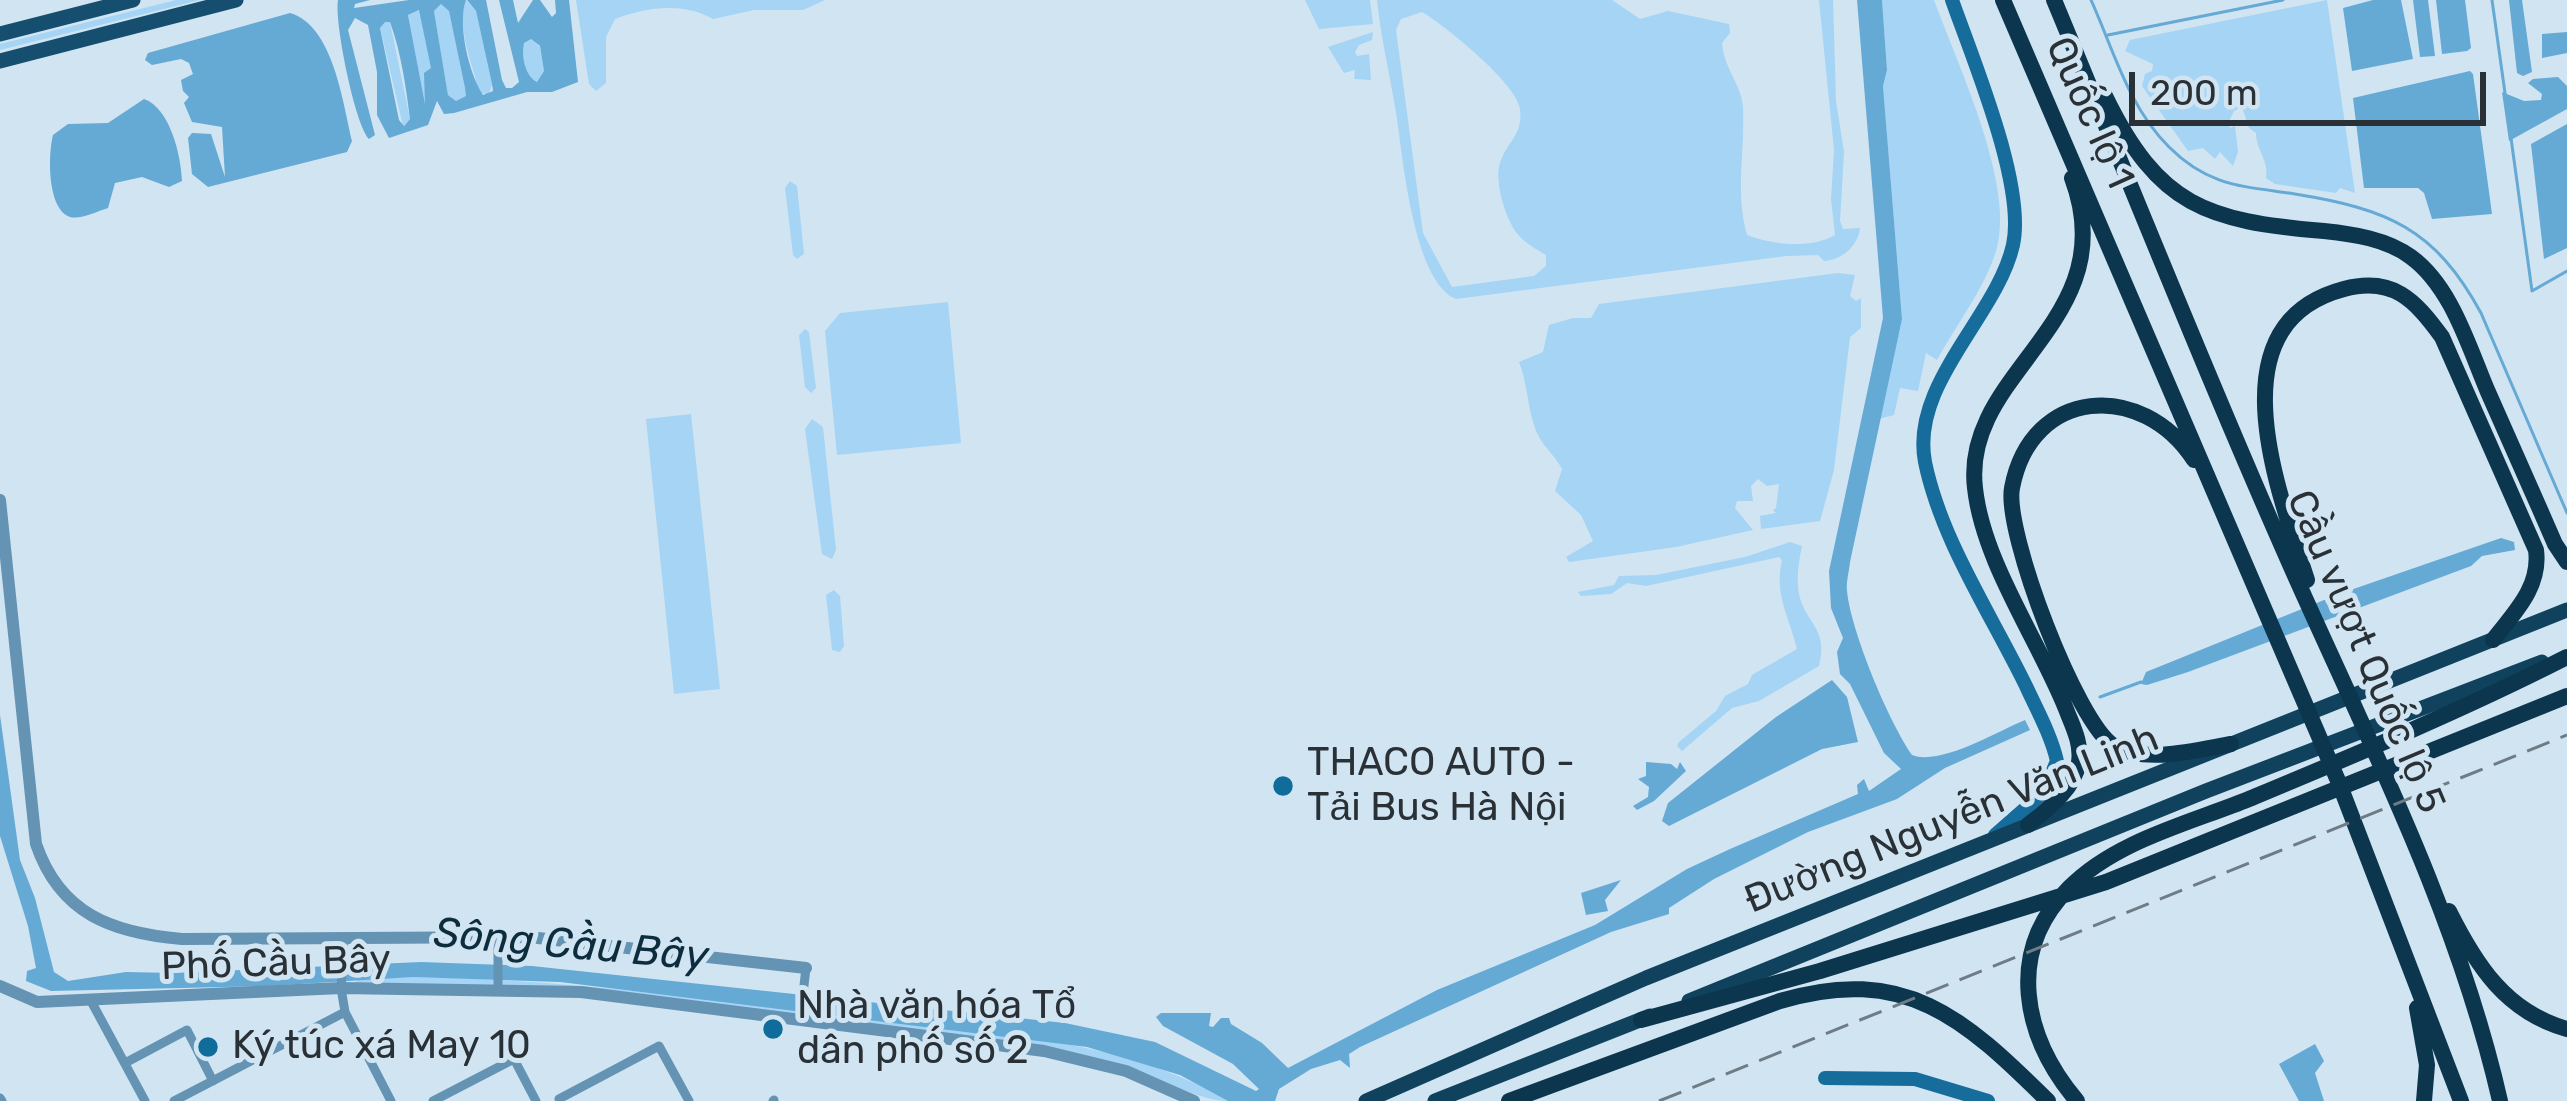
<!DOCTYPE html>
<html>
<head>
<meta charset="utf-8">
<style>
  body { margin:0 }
  #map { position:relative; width:2567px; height:1101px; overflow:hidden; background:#d1e4f2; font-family:Rubik,sans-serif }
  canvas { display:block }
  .scale { position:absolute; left:2129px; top:72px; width:357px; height:54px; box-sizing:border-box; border:6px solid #293036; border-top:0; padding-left:15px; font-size:36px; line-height:42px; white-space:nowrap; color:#293036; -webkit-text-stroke:9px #d1e4f2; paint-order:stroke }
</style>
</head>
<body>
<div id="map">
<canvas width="2567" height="1101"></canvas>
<div class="scale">200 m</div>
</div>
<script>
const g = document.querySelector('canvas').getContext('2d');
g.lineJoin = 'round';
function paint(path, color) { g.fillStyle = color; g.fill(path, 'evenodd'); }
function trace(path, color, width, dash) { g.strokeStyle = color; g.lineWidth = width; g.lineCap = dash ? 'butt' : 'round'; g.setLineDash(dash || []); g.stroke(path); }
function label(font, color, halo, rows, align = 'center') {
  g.font = font + ' Rubik,sans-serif'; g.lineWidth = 10; g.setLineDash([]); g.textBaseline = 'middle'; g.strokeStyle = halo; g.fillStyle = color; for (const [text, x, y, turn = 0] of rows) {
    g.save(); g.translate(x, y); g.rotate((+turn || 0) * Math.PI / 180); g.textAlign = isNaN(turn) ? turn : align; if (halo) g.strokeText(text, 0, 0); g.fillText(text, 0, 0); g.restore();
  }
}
const green = new Path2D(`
  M176 0H200L0 50V44Z
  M466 0 476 11 492 84 489 95 479 92C473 64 456 28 466 0Z
  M576 0H825L803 10H754L713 19C683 2 647 7 615 19L606 37V83L596 91 589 84Z
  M1305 0H1370L1373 24 1319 29Z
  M1377 0H1612L1640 19 1668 11 1729 24 1730 33 1722 43C1724 69 1742 85 1743 108 1745 152 1735 191 1747 235 1773 245 1811 249 1835 235L1831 199 1834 150 1819 0H1833L1836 101 1844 152 1840 221 1843 229 1860 228C1858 246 1842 260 1824 261L1818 255 1786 256 1456 299C1414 282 1403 160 1397 119 1391 79 1381 40 1377 0ZM1422 12C1446 26 1517 84 1520 109 1523 134 1509 140 1501 160 1493 178 1505 217 1516 232 1523 242 1536 249 1546 255V266L1534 276 1452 287 1423 233 1396 30 1401 19Z
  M1882 0H1934C1957 63 2012 178 1998 243 1991 279 1955 327 1937 360L1926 353 1918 391 1900 388 1894 415 1879 419 1902 319 1883 86 1887 70Z
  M2327 0 2355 193 2340 188 2336 193 2275 184 2266 178C2269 160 2256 150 2256 133L2249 128 2242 107 2234 111 2228 123 2230 128 2235 126 2238 152 2233 166 2220 152 2215 159 2203 148 2188 151 2142 86 2145 74 2152 71 2153 64 2125 51 2130 40Z
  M441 4 449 10 465 88 467 96 456 101 448 95 434 11Z
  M420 10 432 68 428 72 425 105 408 15Z
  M385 21 390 22 410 119 403 126 380 27Z
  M1373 32 1372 40 1359 45 1355 52 1357 56 1369 54 1371 80 1354 79 1355 70 1344 73 1328 47Z
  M531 39 540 47 544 71 537 82C522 75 521 58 523 43Z
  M790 181 797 186 804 254 797 259 793 255 785 188Z
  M1838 273 1855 275 1850 296 1856 301 1861 298V328L1850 337 1834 470 1820 521 1761 529 1760 516 1776 513 1773 510 1776 508 1779 484 1767 486 1758 479 1751 486 1753 501H1737L1735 508 1753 530 1676 547 1569 562 1566 557 1593 541 1581 515 1555 491 1562 469C1556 457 1545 448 1539 437 1527 413 1529 387 1519 362L1543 352 1549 325 1573 318H1591L1599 304Z
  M948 302 961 443 837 455 825 331 840 313Z
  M805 329 809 332 816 388 811 393 805 387 799 335Z
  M691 414 720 689 674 694 646 419Z
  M812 419 823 427 836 550 832 559 822 554 805 429Z
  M1790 542 1802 546C1799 560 1796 579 1799 594 1805 623 1829 628 1819 666L1759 701 1732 708 1682 751 1677 746 1679 742 1716 711 1725 696 1748 684 1752 675 1797 649C1789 616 1774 595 1782 560L1779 557 1646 586 1627 583 1611 594 1581 596 1578 592 1614 585 1619 576 1656 575 1745 557Z
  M834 590 840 596 844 646 840 652 832 650 826 595Z
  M413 977C566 979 716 1000 867 1019 988 1035 1120 1036 1228 1101 1197 1101 1162 1077 1131 1068L592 990 350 987 360 978Z`);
const water = new Path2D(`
  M338 0H370L355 4 354 8 409 0H466C457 24 469 74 483 95L493 91 492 84 476 11 467 0H486L502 80 506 88H512L519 82 499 0H513L518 23 533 0H540L552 17 556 13 555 0H569L578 82 552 92H527L454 113 444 114 437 101 428 125 389 138 377 115V72L368 25 355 18 348 30 375 135 369 139C355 125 334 21 338 0ZM441 4 449 11 465 88 466 96 456 101 448 95 434 11ZM419 10 431 68 424 73 425 104 408 15ZM385 22H390C401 52 406 87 410 119L404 126 399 120 380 28ZM531 39 540 46 544 71 537 82C525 76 521 56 524 43Z
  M1857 0H1882L1887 70 1883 86 1902 319 1850 562C1849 572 1846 582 1847 591 1851 632 1889 722 1912 755 1940 766 1996 732 2025 720L2030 730 1945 768 1897 799 1808 832 1714 879 1669 908V914L1611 932 1360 1047 1349 1054 1350 1068 1340 1060 1311 1069 1279 1089 1275 1101H1228L1180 1075 1087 1047 560 982 413 977 267 986 51 991 26 981 27 971 36 968 28 926 0 836V715L20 860 35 898 54 972 68 981 126 972 173 973 421 962 532 966 1065 1023 1155 1042 1256 1091 1259 1089 1233 1064 1163 1026 1156 1017 1161 1013H1211L1209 1026 1213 1027 1221 1018H1229L1231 1024 1262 1043 1288 1068 1437 990 1595 925 1687 869 1730 849 1858 794 1857 785 1864 779 1869 791 1901 769 1884 753 1850 684 1840 674 1837 652 1843 638 1831 608 1829 571 1883 318Z
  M2373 0H2401L2413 59 2352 71 2343 8Z
  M2413 0H2428L2435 56 2420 57Z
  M2436 0H2465L2471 48 2467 51 2442 54Z
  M2509 0H2522L2532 72 2523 76 2517 73Z
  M290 13C333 25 343 103 352 141L347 152 208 187 192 174 188 138 192 133 211 134 225 177 222 127 192 122 184 103 189 97 183 91 181 80 193 74 189 63 181 59 152 65 145 60 148 53Z
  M2567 32V53L2542 58V34Z
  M2470 71 2473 74 2492 214 2432 219 2424 193 2418 188H2364L2353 98Z
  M2558 77 2567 86V109L2509 141 2502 92 2524 101 2541 100 2542 94 2528 83 2533 79Z
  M144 99C170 108 181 155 182 181L169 187 142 177 115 183 108 208C98 211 80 220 70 217 47 209 48 154 53 135L68 124 108 123Z
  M2567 124V248L2544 259 2531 144Z
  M2501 538 2514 542 2515 550 2482 556 2471 566 2188 672 2147 685 2141 684 2146 672 2339 594Z
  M1832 680 1847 697 1858 742 1822 749 1669 826 1662 821 1668 803 1776 717Z
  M1646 762 1671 764 1677 769 1680 762 1686 771 1654 801 1637 810 1633 806 1648 797 1649 787 1638 779 1646 776Z
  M1621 880 1605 900 1608 911 1586 915 1581 893Z
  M2315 1044 2324 1061 2315 1073 2324 1101H2299L2279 1064Z`);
const stream = new Path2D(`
  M2091 0C2114 51 2128 106 2169 147 2209 187 2243 186 2295 194 2387 209 2435 228 2481 313L2567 513
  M2492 0 2505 93
  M2108 35 2283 0
  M2511 138 2532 291 2567 271
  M2100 697 2141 682`);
const minor = new Path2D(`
  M498 937V988
  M344 939 341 988 345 1012
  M91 1001 145 1101
  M800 1020 806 968
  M125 1063 187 1030 213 1081
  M0 1098 2 1101
  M559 1099 659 1046 689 1101
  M174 1101 345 1012 391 1101
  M433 1101 514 1059 536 1101
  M773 1101 774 1100`);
const tertiary = new Path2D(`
  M0 500 36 844C60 914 112 933 182 939L529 937 806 968
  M0 986 37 1002 341 988 581 992 1044 1051 1126 1071 1194 1101`);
const secondary = new Path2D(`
  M1952 0C1973 60 2026 185 2013 245 1997 316 1910 384 1925 462 1941 540 1991 614 2026 686 2037 710 2051 735 2057 761L2044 792 1995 835
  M1825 1078 1915 1079 1988 1101`);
const primary = new Path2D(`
  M0 34 133 0
  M0 61 236 0`);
const trunk = new Path2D(`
  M1689 1001 2206 791 2542 662
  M1366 1101 1646 978 2567 610
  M1435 1101 1650 1016`);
const motorway = new Path2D(`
  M2003 0 2339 783 2461 1101
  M2054 0C2133 190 2209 382 2292 569 2369 742 2458 916 2500 1101
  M2105 96C2159 207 2207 221 2324 231 2353 234 2387 239 2411 257 2452 287 2469 348 2488 392 2510 442 2533 493 2555 544L2567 562
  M2194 460C2142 380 2031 387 2012 488 2004 532 2077 724 2114 746 2146 764 2197 750 2231 744
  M2307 580C2280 494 2211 324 2344 289 2393 276 2415 300 2442 337L2536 550C2541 587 2514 613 2493 640
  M2028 825C2049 808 2074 789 2079 762 2082 743 2072 725 2066 709 2038 639 1983 562 1975 488 1961 371 2126 322 2072 178
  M2449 911C2476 965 2506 1012 2567 1029
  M2417 1008 2427 1065 2424 1101
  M1641 1020 1820 971 2106 882 2567 696
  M1509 1101 1780 1001C1905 964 1964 1018 2048 1101
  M2077 1101C2023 1037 2005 952 2069 888 2115 841 2190 823 2249 799 2357 754 2463 710 2567 657`);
const rail = new Path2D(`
  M1659 1101 2567 735`);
const markers = [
  [1283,786,12,"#106c9b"],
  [773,1029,12,"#106c9b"],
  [208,1047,12,"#106c9b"]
];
const streetNames = [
  ["Quốc lộ 1",2089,113,66],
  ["Cầu vượt Quốc lộ 5",2365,652,67],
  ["Đường Nguyễn Văn Linh",1952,820,-22],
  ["Phố Cầu Bây",276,964,-2]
];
const poiNames = [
  ["THACO AUTO -",1307,764],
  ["Tải Bus Hà Nội",1307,809],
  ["Nhà văn hóa Tổ",797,1007],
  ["dân phố số 2",797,1052],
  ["Ký túc xá May 10",232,1047]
];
const waterNames = [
  ["Sông Cầu Bây",571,946,5]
];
paint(green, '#a5d4f4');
paint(water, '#65a9d5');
trace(stream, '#65a9d5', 3);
trace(minor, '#6493b3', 9);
trace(tertiary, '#6493b3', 12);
trace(secondary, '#166c9a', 14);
trace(primary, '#154e6f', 15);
trace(trunk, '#10425e', 15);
trace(motorway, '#0c364e', 16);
trace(rail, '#6f7b85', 3, [24, 12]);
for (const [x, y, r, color] of markers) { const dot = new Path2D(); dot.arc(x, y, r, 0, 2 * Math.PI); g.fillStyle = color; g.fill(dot); trace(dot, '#d1e4f2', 4.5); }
label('39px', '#293036', '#d1e4f2', streetNames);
label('39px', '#293036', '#d1e4f2', poiNames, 'left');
label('italic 42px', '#0d2d3f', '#d1e4f2', waterNames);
</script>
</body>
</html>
